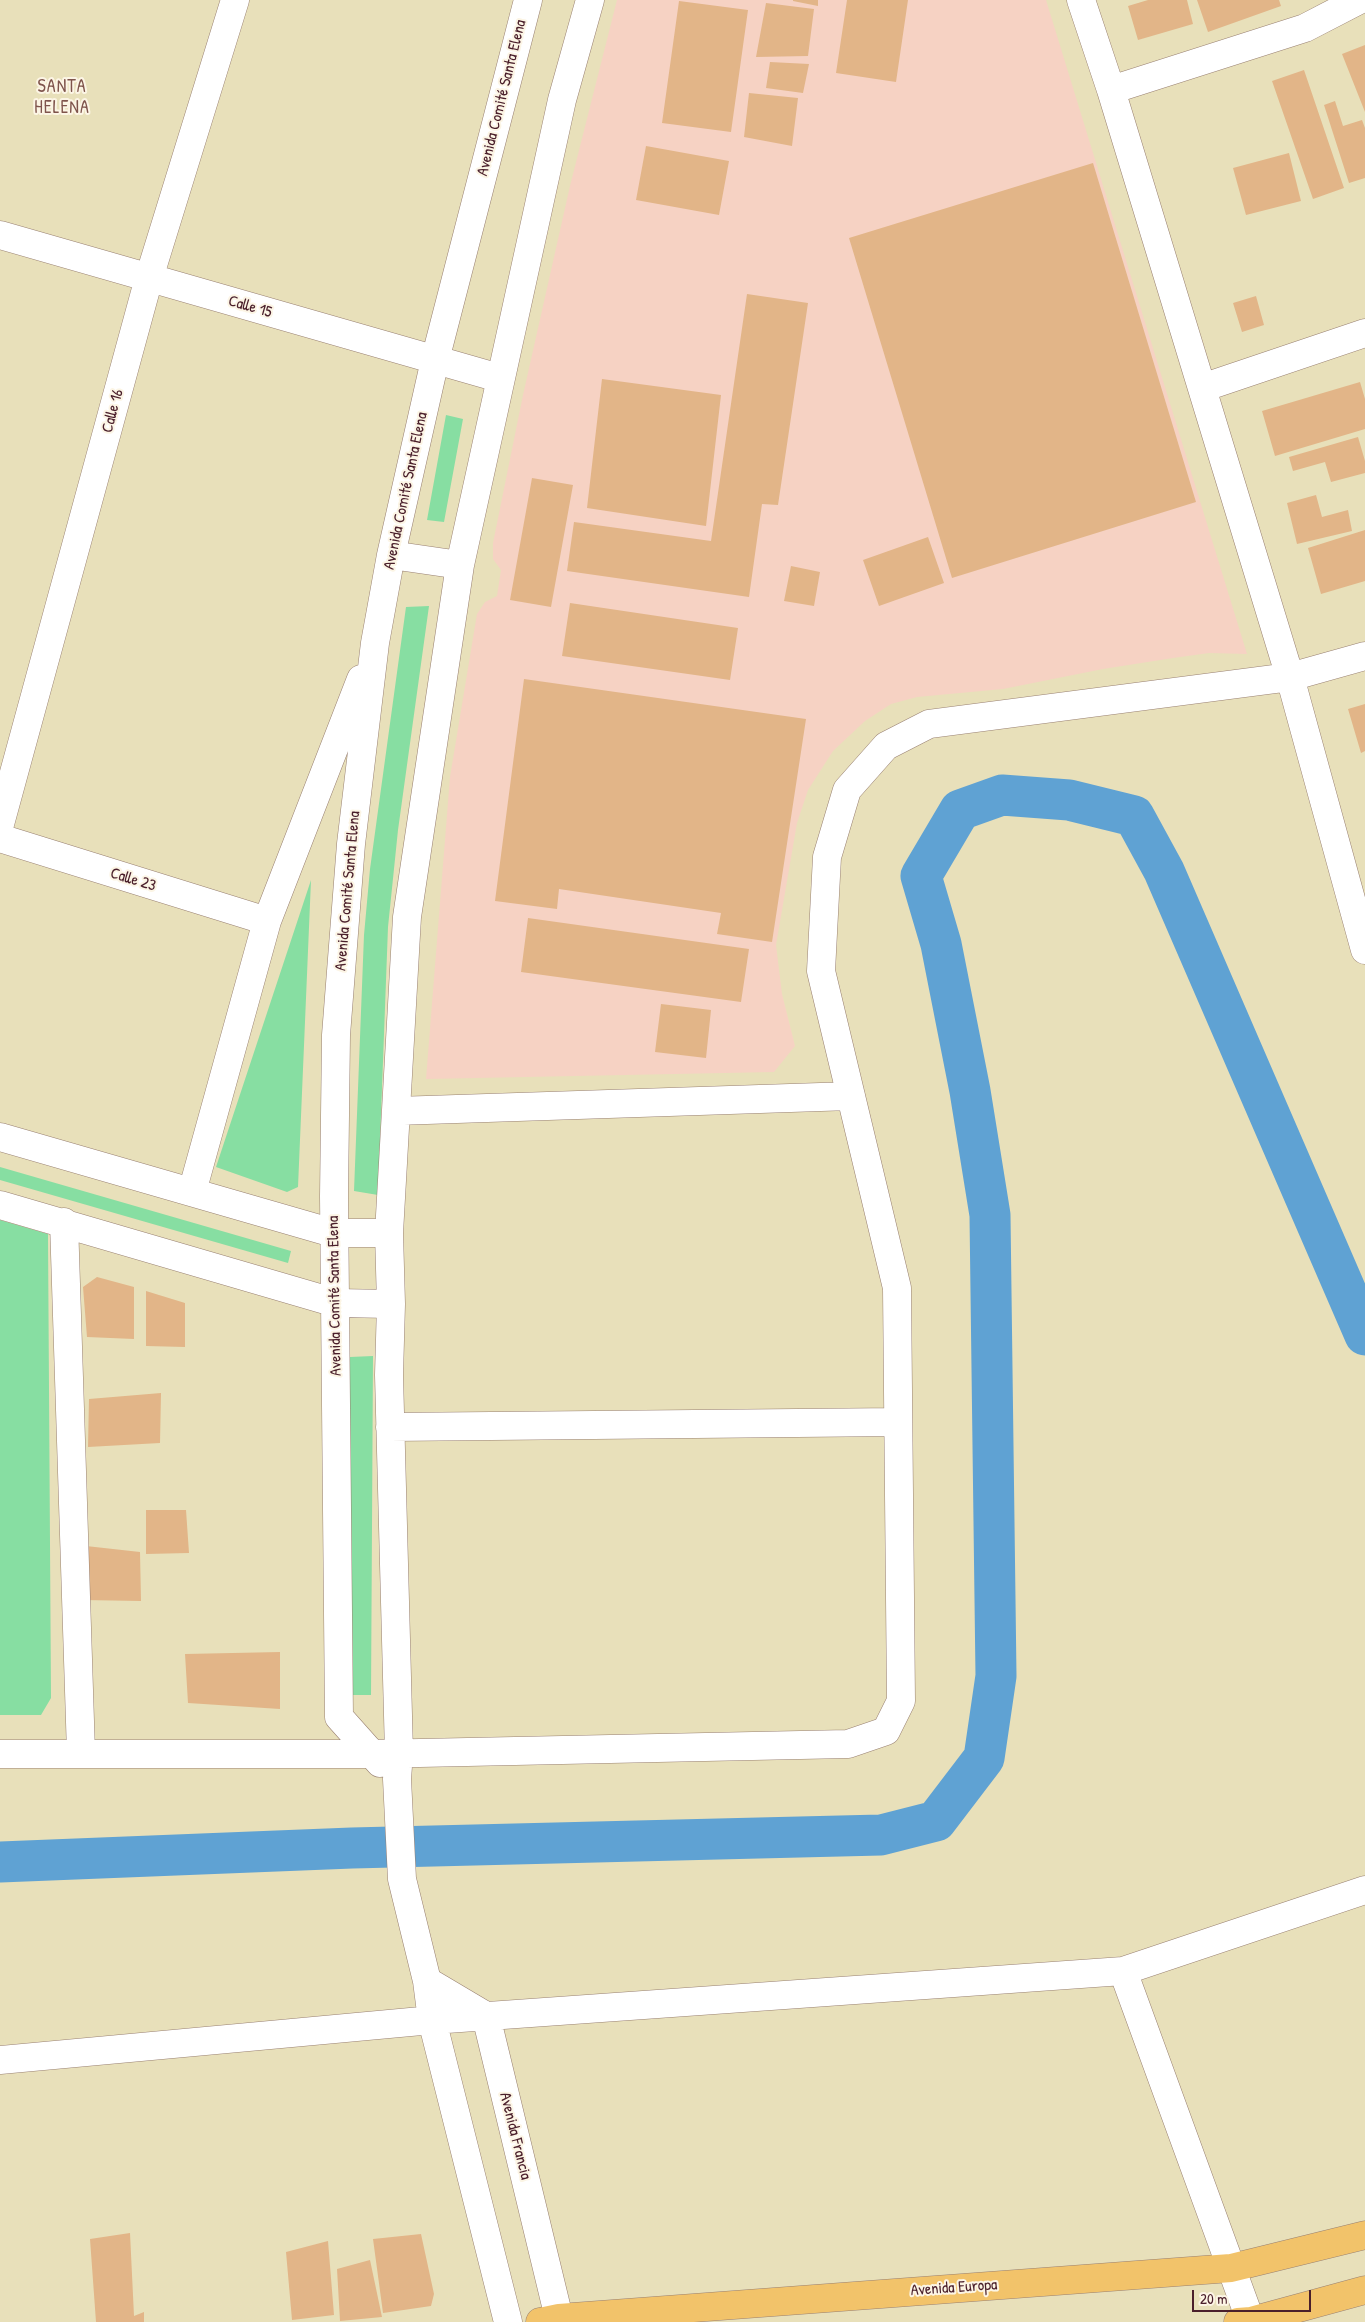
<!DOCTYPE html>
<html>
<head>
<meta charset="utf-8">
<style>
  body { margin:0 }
  #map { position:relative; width:1365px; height:2322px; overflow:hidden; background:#e8e0ba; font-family:"Patrick Hand",sans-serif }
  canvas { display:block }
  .scale { position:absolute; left:1192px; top:2290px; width:119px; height:22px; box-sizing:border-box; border:2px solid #4a1f2b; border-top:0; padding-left:6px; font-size:15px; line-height:18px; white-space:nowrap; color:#4a1f2b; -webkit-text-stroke:4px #fcf5e5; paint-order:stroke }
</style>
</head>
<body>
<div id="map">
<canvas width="1365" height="2322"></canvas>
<div class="scale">20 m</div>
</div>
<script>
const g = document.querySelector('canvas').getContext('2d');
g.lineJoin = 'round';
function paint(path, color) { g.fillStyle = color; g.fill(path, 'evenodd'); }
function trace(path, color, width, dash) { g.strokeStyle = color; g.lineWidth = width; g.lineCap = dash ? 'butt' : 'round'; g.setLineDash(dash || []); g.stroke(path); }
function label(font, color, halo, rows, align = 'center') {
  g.font = font + ' "Patrick Hand",sans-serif'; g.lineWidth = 4; g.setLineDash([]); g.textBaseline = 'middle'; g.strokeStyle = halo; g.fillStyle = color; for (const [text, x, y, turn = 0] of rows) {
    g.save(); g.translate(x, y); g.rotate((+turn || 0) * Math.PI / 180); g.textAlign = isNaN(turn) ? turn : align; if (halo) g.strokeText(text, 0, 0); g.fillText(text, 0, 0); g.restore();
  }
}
const built = new Path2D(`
  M617 0H1046L1247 654 1209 653 1173 658 1103 669 1003 689 917 697 891 704 865 721 833 751 808 790 797 823 776 945 782 994 795 1046 774 1072 426 1079 450 777 477 614 485 602 497 596 501 570 493 559V543L523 395 570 186Z`);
const green = new Path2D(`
  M446 415 463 419 444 522 427 520Z
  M429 606 398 830 388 927 378 1195 354 1191 364 935 370 869 406 607Z
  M311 880 298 1187 287 1192 216 1167Z
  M0 1167 291 1251 288 1263 0 1180Z
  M0 1220 48 1234 51 1698 41 1715H0Z
  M373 1356 371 1695H348L350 1357Z`);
const canal = new Path2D(`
  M0 1862 352 1848 881 1835 936 1821 984 1758 996 1676 990 1215 970 1091 941 944 921 876 960 810 1002 795 1069 800 1134 816 1164 871 1365 1335`);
const building = new Path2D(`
  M793 0H818V6L793 1Z
  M847 0H908L896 82 836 73Z
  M1148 0H1187L1193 24 1138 40 1128 6Z
  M1197 0H1279L1281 6 1208 32Z
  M679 1 748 10 731 132 662 123Z
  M766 3 814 9 808 56 756 57Z
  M1365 45V112L1342 54Z
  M770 62 809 64 803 93 766 88Z
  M1304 70 1344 188 1313 199 1272 81Z
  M749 93 798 98 792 146 744 137Z
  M1335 101 1343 126 1362 120 1365 128V178L1349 183 1324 105Z
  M646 146 729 161 719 215 636 200Z
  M1289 153 1301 201 1246 215 1233 168Z
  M1093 163 1196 502 952 578 849 238Z
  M747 294 808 303 778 505 762 504 749 597 567 571 574 522 711 541Z
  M1256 296 1264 325 1242 332 1233 303Z
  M602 379 721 395 706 526 587 508Z
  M1360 382 1365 399V429L1275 456 1262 411Z
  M1358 437 1365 461V473L1331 482 1325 462 1293 471 1289 457Z
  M532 478 573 485 551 607 510 600Z
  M1316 495 1322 517 1348 510 1352 531 1297 544 1287 503Z
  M1365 530V581L1321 594 1308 548Z
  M928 537 944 583 879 606 863 560Z
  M791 566 820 572 814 606 784 601Z
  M570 603 738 628 730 680 562 656Z
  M524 679 806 719 772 942 717 934 721 913 559 889 557 909 495 901Z
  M1365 704V751L1361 753 1348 709Z
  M528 918 749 949 741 1002 521 972Z
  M661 1004 711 1010 706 1058 655 1052Z
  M97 1277 134 1287V1339L87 1337 83 1287Z
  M146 1291 185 1303V1347L146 1346Z
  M161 1393 160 1443 88 1447 89 1399Z
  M146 1510H186L189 1553 146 1554Z
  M86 1546 140 1552 141 1601 83 1600Z
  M280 1652V1709L188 1703 185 1654Z
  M130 2233 134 2316 144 2312V2322H96L90 2239Z
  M421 2234 434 2294 431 2306 383 2313 373 2239Z
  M328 2241 334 2315 292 2320 286 2252Z
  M370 2260 382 2317 340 2321 337 2269Z`);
const minor = new Path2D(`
  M1081 0 1111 90 1290 677 1365 950
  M1111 90 1305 28 1359 0
  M0 235 499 378
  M1202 388 1365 333
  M391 555 460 565
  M0 824 149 278 235 0
  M0 838 267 921
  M396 1111 851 1096
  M0 1137 333 1233H389
  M192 1192 267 921 361 679
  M0 1205 336 1303 391 1304
  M64 1222 81 1753
  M390 1427 898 1422
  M0 1754H372L848 1744 886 1731 901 1701 897 1288 821 971 827 857 847 790 886 746 929 724 1290 677 1365 656
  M380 1763 339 1717 334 1196 336 1035 351 844 375 643 391 555 435 360 528 0
  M1123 1971 1251 2322
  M427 1981 486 2016 560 2322
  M0 2060 432 2020 1123 1971 1365 1890
  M508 2322 432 2020 427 1981 402 1879 397 1779 399 1753 389 1375 391 1304 389 1233 407 917 460 565 562 100 590 0`);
const major = new Path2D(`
  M540 2322 559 2318 1231 2268 1365 2235
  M1238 2322 1251 2321 1365 2290`);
const streetNames = [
  ["Avenida Comité Santa Elena",502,98,-76],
  ["Calle 15",250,307,16],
  ["Calle 16",113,411,-75],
  ["Avenida Comité Santa Elena",406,491,-78],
  ["Calle 23",133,880,17],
  ["Avenida Comité Santa Elena",348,891,-85],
  ["Avenida Comité Santa Elena",335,1296,-91],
  ["Avenida Francia",515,2136,76],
  ["Avenida Europa",954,2288,-4]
];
const neighbourhoodNames = [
  ["SANTA",62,87],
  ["HELENA",62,108]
];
paint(built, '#f6d2c3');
paint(green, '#87dea2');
trace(canal, '#5fa2d3', 41);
paint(building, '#e2b588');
trace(minor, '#998072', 29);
trace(major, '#998072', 29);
trace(minor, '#fff', 28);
trace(major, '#f2c36a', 28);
label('16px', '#4a1f2b', '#fcf5e5', streetNames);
g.letterSpacing = '1px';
label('18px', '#7f544c', '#fcf5e5', neighbourhoodNames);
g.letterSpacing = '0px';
</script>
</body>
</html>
